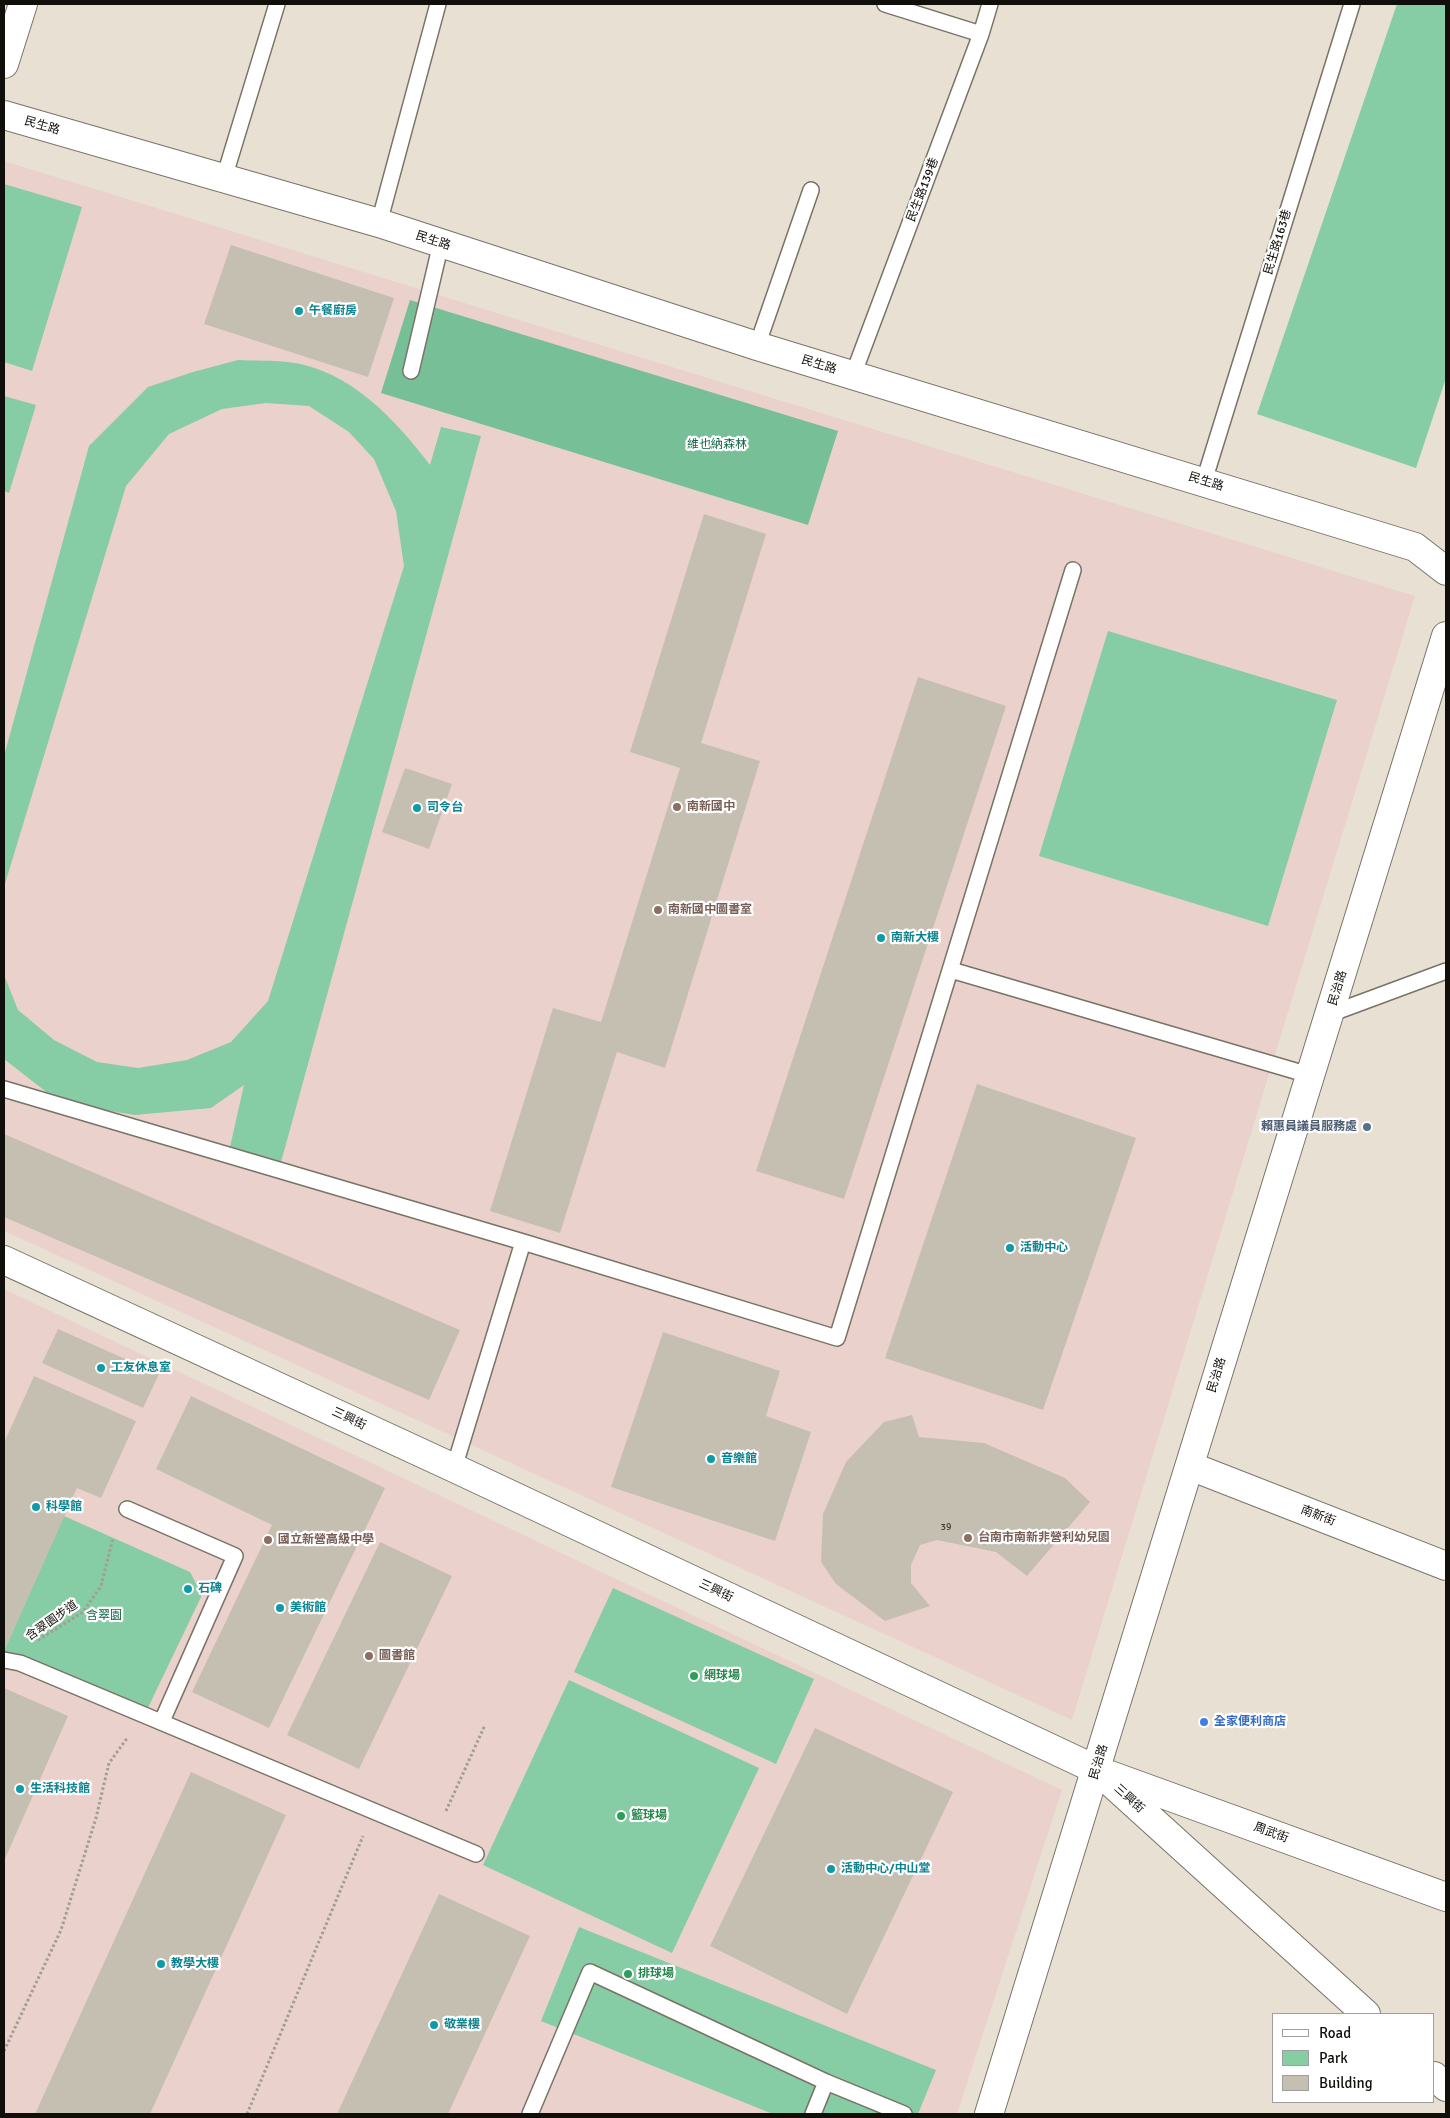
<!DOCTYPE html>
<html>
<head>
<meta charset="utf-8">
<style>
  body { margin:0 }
  #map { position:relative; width:1450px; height:2118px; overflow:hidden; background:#e8e1d3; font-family:Signika,sans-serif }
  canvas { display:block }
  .frame { position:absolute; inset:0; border:5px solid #110f0a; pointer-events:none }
  .legend { position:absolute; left:1272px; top:2013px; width:162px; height:90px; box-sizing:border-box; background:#fff; border:1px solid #a09f9d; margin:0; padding:6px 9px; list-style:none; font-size:15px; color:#110f0a }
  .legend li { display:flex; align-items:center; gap:10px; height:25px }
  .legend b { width:25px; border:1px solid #a09f9d }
</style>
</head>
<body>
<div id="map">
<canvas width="1450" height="2118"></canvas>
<div class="frame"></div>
<ul class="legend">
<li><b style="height:6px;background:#fff"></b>Road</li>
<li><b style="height:14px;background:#86cca4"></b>Park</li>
<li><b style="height:14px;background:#c5bfb1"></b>Building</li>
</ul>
</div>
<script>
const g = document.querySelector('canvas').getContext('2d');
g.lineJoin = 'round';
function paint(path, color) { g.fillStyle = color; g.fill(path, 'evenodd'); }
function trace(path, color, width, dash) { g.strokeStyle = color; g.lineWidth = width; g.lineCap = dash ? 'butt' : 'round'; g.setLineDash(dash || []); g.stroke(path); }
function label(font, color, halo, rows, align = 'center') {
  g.font = font + ' Signika,"Noto Sans TC",sans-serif'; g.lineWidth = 4.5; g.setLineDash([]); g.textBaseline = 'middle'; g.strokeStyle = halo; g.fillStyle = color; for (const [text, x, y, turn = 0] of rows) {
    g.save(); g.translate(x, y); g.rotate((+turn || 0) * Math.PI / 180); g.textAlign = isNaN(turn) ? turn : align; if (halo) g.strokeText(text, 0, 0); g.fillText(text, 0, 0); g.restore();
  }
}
const education = new Path2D(`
  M4 161 1415 596 1072 1720 4 1231Z
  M4 1289 1062 1790 957 2114H4Z`);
const green = new Path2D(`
  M1397 4H1446V378L1416 468 1257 414Z
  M4 184 82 207 32 371 4 362Z
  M238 360C255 361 272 360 288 362 349 369 395 419 430 465L441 427 481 436 281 1162 230 1147 244 1085 211 1108 135 1115 97 1109 49 1094 4 1059V975L18 1010 54 1040 97 1062 138 1068 187 1060 231 1042 268 1001 404 566 396 511 374 459 349 432 309 406 266 403 222 409 169 434 126 486 4 887V756L89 446 148 387 193 372Z
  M4 396 36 405 9 493 4 491Z
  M1108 631 1337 700 1268 926 1039 856Z
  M64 1516 190 1572 202 1595 145 1714 4 1660V1651Z
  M613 1588 814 1679 776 1764 574 1672Z
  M569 1680 759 1768 672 1953 483 1865Z
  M579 1927 936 2070 918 2114H773L541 2021Z`);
const forest = new Path2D(`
  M410 300 838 431 808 525 381 393Z`);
const building = new Path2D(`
  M231 245 394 298 368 377 204 324Z
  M704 514 766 534 701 743 760 761 665 1068 617 1052 560 1233 490 1211 553 1008 601 1022 680 768 630 752Z
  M918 677 1006 706 844 1199 756 1171Z
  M405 768 452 784 429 849 382 832Z
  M977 1084 1136 1138 1043 1410 885 1358Z
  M4 1134 460 1330 429 1400 4 1217Z
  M58 1329 159 1374 143 1408 42 1363Z
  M663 1332 780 1371 766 1416 811 1432 775 1541 611 1487Z
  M34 1376 136 1421 101 1498 77 1488 4 1651V1443Z
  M191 1396 385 1488 269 1728 192 1692 272 1525 156 1469Z
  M912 1415 919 1437 984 1443 1065 1478 1090 1502 1027 1576 996 1552 937 1540 920 1545 911 1565V1583L930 1606 885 1621 836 1584 821 1562 823 1514 846 1462 884 1422Z
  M380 1542 452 1576 359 1769 287 1735Z
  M4 1688 68 1716 4 1861Z
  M815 1728 953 1792 847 2014 710 1946Z
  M191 1772 286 1815 150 2114H35Z
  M439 1894 530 1936 448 2114H337Z`);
const path = new Path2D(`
  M38 1640 83 1612 101 1586 113 1538
  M446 1811 485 1725
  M4 2051 61 1930 96 1818 109 1763 128 1737
  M247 2114 363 1836`);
const service = new Path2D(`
  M885 4 981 34
  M224 178 277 4
  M379 223 438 4
  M757 346 811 190
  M411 371 441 243
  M853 375 981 34 990 4
  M1204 481 1352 4
  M951 970 1309 1075
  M1330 1014 1446 971
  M4 1089 523 1242 837 1338 1073 570
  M454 1468 523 1242
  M127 1509 235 1556 162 1721
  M4 1660 20 1663 476 1854
  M530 2114 590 1972 826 2082 904 2114
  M813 2114 826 2082`);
const minor = new Path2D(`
  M4 64 23 4
  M4 1260 454 1468 1097 1770 1366 2014
  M1190 1466 1446 1566
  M1110 1775 1446 1897
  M1434 2076 1446 2087`);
const tertiary = new Path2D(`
  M4 115 379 223 757 346 1415 547 1446 571
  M989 2114 1446 636`);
const markers = [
  [299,311,5,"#0f9aa8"],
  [677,807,5,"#8d6e63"],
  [417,808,5,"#0f9aa8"],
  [658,910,5,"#8d6e63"],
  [881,938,5,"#0f9aa8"],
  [1367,1127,5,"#5c6f8a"],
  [1010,1248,5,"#0f9aa8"],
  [101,1368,5,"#0f9aa8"],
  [711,1459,5,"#0f9aa8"],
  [36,1507,5,"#0f9aa8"],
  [968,1538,5,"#8d6e63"],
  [268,1540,5,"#8d6e63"],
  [188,1589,5,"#0f9aa8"],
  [280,1608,5,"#0f9aa8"],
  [369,1656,5,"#8d6e63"],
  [694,1676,5,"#2e9e5b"],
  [1204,1722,5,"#3f7fe0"],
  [20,1789,5,"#0f9aa8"],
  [621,1816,5,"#2e9e5b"],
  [831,1869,5,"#0f9aa8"],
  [161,1964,5,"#0f9aa8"],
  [628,1974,5,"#2e9e5b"],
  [434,2025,5,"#0f9aa8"]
];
const numberNames = [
  ["39",946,1527]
];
const streetNames = [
  ["民生路",42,126,16],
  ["民生路139巷",923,190,-69],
  ["民生路",433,241,18],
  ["民生路163巷",1278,242,-73],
  ["民生路",819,365,17],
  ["民生路",1206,482,17],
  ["民治路",1338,988,-73],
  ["民治路",1217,1375,-73],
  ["三興街",349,1419,25],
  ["南新街",1318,1516,21],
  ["三興街",716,1591,25],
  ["含翠園步道",52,1621,-35],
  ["民治路",1099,1762,-73],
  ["三興街",1129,1799,42],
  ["周武街",1271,1833,20]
];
const cultureNames = [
  ["午餐廚房",309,311],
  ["司令台",427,808],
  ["南新大樓",891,938],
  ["活動中心",1020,1248],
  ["工友休息室",111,1368],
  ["音樂館",721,1459],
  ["科學館",46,1507],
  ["石碑",198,1589],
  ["美術館",290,1608],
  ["生活科技館",30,1789],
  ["活動中心/中山堂",841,1869],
  ["教學大樓",171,1964],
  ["敬業樓",444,2025]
];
const parkNames = [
  ["維也納森林",717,445],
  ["含翠園",104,1616]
];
const educationNames = [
  ["南新國中",687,807],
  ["南新國中圖書室",668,910],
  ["台南市南新非營利幼兒園",978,1538],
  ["國立新營高級中學",278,1540],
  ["圖書館",379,1656]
];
const serviceNames = [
  ["賴惠員議員服務處",1357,1127]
];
const leisureNames = [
  ["網球場",704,1676],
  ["籃球場",631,1816],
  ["排球場",638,1974]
];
const shopNames = [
  ["全家便利商店",1214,1722]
];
paint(education, '#ebd1cc');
paint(green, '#86cca4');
paint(forest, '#77bf97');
paint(building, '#c5bfb1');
trace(service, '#797367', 18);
trace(minor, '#797367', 30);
trace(tertiary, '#797367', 30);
trace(path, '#a29d91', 3, [2.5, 2.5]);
trace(service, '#fff', 15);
trace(minor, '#fff', 28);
trace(tertiary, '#fff', 28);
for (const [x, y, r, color] of markers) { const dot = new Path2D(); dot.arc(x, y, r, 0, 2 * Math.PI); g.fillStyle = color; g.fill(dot); trace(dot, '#fff', 2); }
label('10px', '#3e3b34', null, numberNames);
label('12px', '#110f0a', '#fff', streetNames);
label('bold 12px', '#0d838f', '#fff', cultureNames, 'left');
label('12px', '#0f6641', '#fff', parkNames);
label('bold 12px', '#785e54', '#fff', educationNames, 'left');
label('bold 12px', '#4e5e75', '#fff', serviceNames, 'right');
label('bold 12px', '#27864d', '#fff', leisureNames, 'left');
label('bold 12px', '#366cbe', '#fff', shopNames, 'left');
</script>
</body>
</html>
